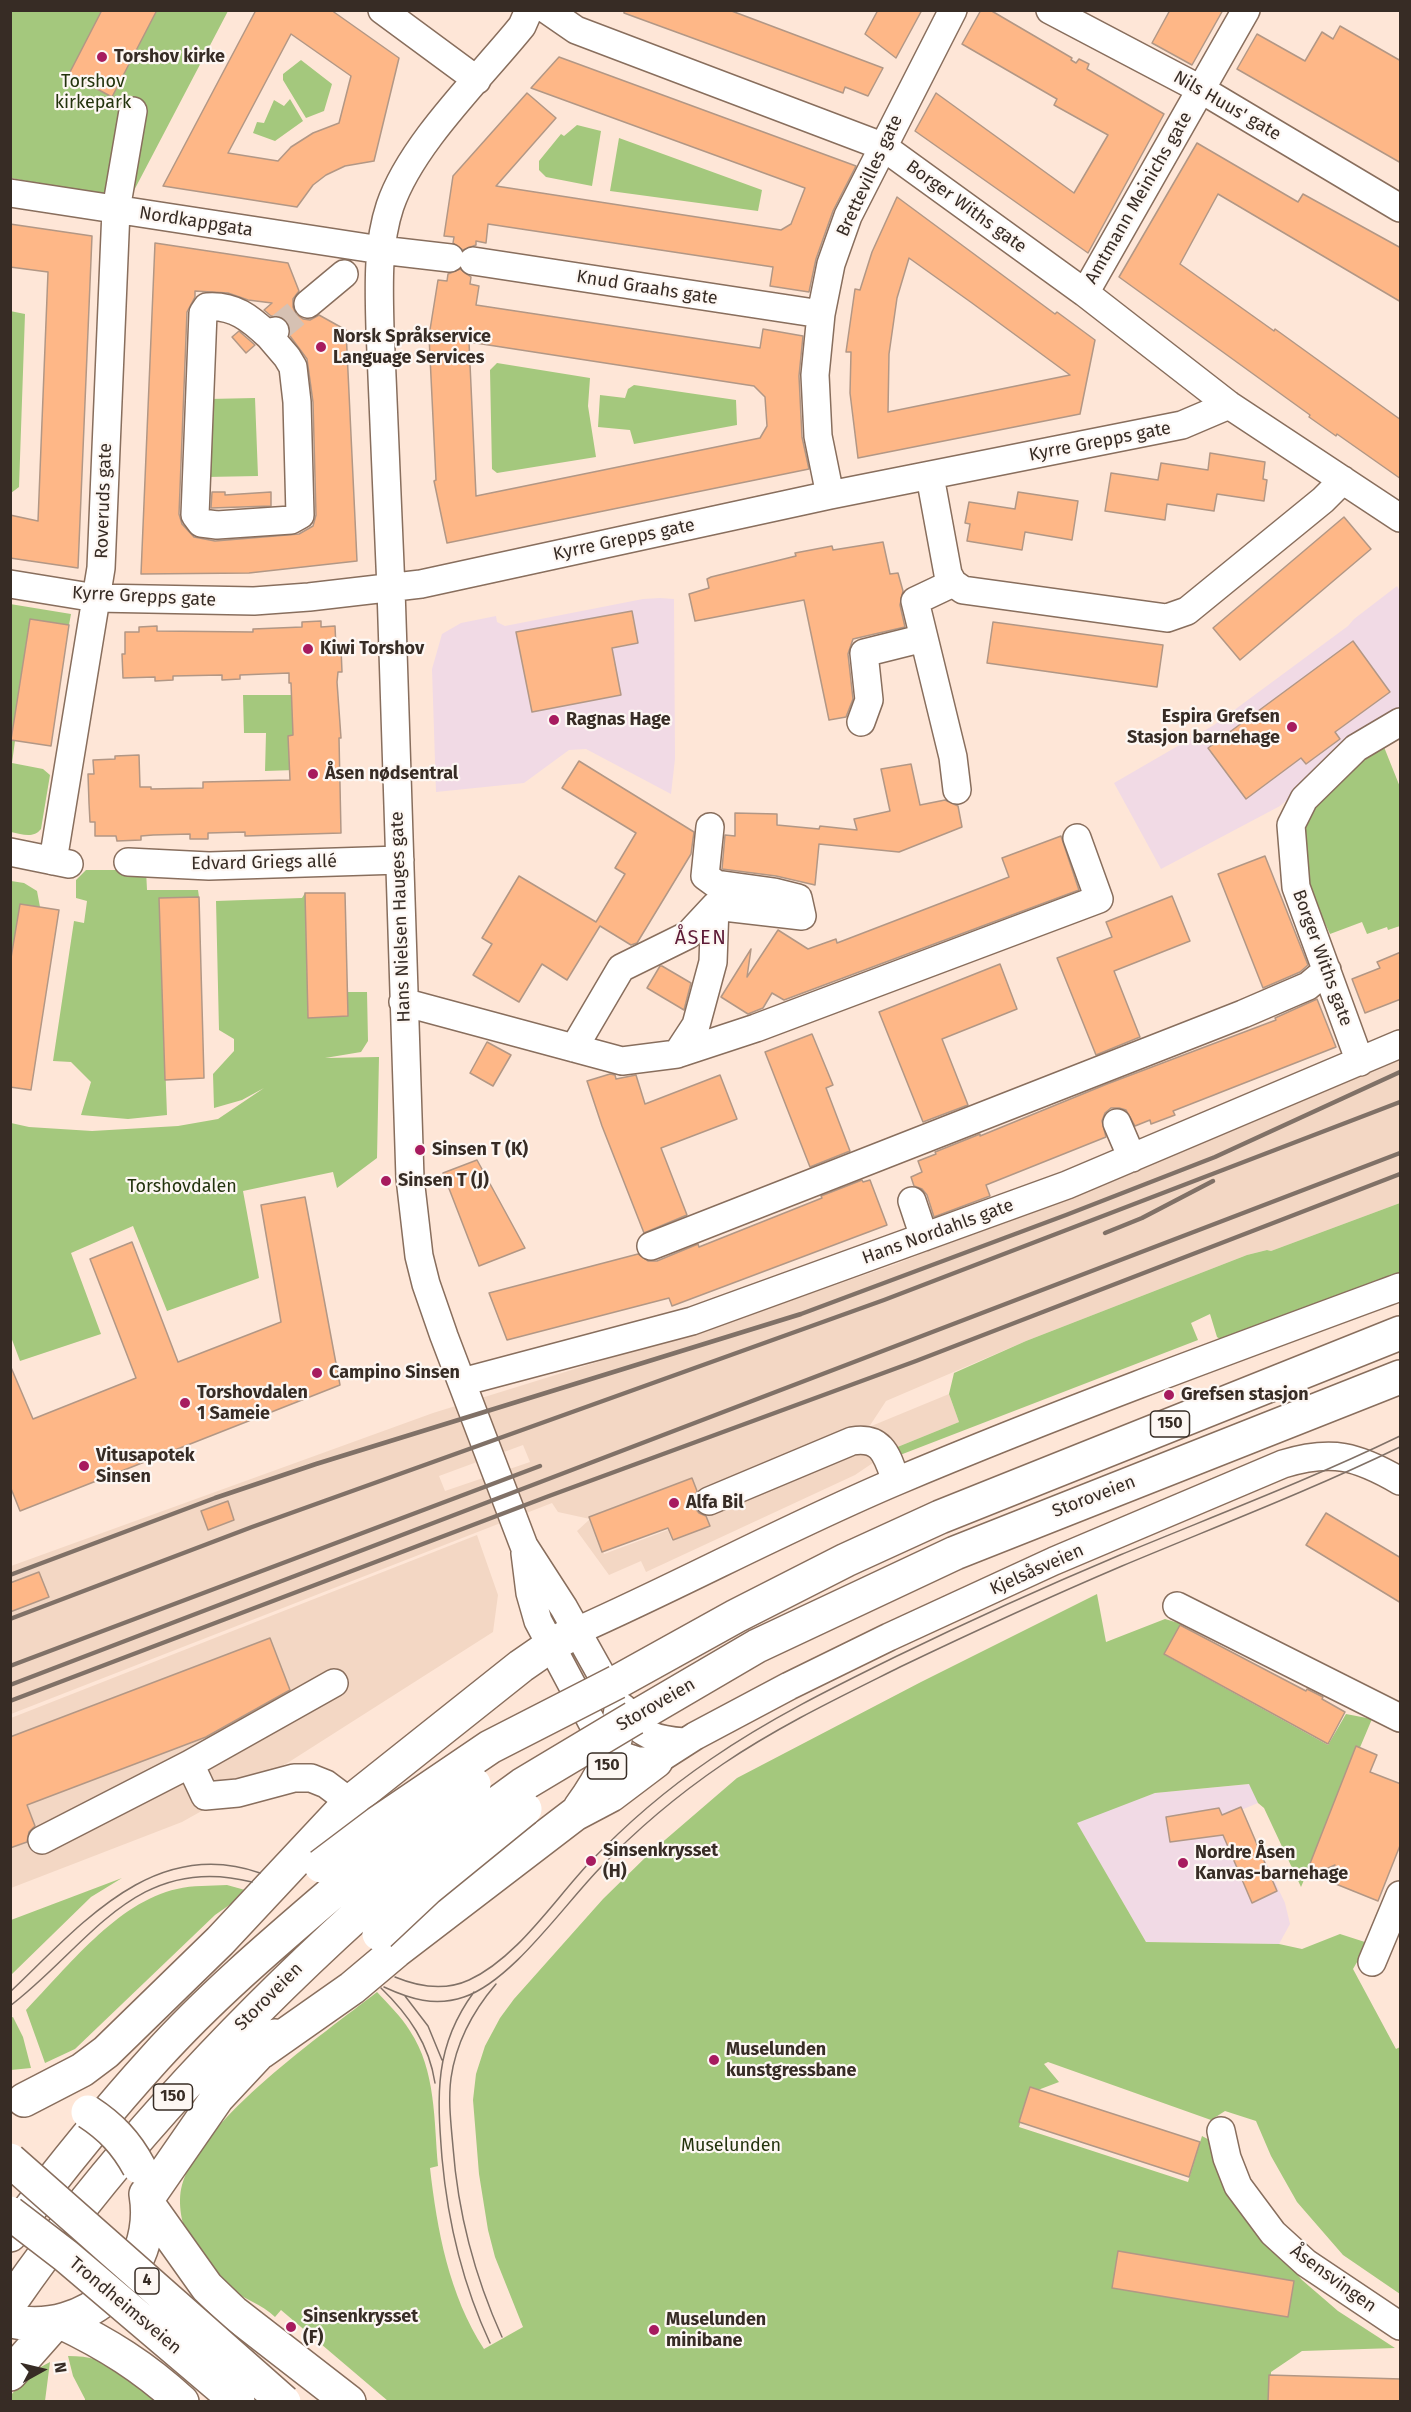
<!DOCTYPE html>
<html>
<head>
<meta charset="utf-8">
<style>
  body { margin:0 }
  #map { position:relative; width:1411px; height:2412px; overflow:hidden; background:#fee6d7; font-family:"Fira Sans",sans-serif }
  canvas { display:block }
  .frame { position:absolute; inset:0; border:12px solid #372c25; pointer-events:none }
  .north { position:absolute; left:12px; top:2340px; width:60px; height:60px; -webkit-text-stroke:4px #fdf7f3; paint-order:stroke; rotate:82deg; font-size:16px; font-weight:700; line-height:24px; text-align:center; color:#372c25 }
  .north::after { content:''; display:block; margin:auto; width:21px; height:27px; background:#372c25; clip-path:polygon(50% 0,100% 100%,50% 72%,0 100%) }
</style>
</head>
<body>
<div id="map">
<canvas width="1411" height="2412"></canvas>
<div class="frame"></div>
<div class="north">N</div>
</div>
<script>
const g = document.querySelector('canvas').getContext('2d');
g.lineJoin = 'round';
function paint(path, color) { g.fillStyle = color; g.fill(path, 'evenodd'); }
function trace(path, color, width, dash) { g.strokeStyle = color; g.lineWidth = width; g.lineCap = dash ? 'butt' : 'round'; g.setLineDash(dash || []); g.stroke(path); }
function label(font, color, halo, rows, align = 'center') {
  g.font = font + ' "Fira Sans",sans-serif'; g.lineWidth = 4.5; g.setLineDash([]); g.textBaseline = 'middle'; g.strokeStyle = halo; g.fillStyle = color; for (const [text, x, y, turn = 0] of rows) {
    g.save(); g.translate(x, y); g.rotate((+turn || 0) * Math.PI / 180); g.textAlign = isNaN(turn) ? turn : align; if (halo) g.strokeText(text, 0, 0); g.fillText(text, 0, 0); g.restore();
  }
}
const built = new Path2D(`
  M1400 1056V1203L1271 1251 1267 1250 1247 1255 1026 1341 886 1401 869 1427 949 1394 959 1422 895 1448 855 1475 646 1572 641 1561 609 1575 577 1531 590 1519 558 1512 552 1503 11 1714V1566L433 1413 755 1313 896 1264 1249 1124ZM523 1445 530 1462 445 1491 439 1476ZM693 1480 710 1526 672 1541 668 1530 604 1554 591 1519Z
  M477 1535 498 1595 493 1632 289 1762 182 1822 11 1888V1718Z`);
const education = new Path2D(`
  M1397 586 1400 591V710L1351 743 1280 806 1161 869 1114 783 1214 725 1348 626 1354 619Z
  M660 598 674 599 675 759 671 794 586 749 569 750 524 783 436 792 432 669 442 634 461 623 496 616 497 622 505 626 643 599Z
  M1250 1784 1258 1803 1241 1810 1285 1903 1290 1924 1279 1944 1146 1942 1076 1822 1155 1793Z`);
const green = new Path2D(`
  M10 11H228L129 200 11 178Z
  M301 60 332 84 324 111 306 118 283 80V74Z
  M290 99 303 121 275 141 253 133 257 122 264 123 274 100 284 106Z
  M577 125 601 131 592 186 546 177 539 170V161L561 134 564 136Z
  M619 138 762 190 758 211 610 191Z
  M10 311 25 314 19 487 11 493Z
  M497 363 590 378 588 406 596 457 497 473 492 469 490 370Z
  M634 385 736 400 737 425 634 444 630 430 598 427 600 395 625 398 628 389Z
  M255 398 258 476 206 477 209 399Z
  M10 604 71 614 69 625 30 619 11 740 15 741 12 763 43 769 50 775 41 829C33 839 22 834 11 832Z
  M243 695H292L296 735 288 736 289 753 295 770 265 771 266 733H244Z
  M1384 747 1400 787V926L1388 930 1387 927 1367 934 1362 922 1330 934C1322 915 1305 885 1302 866 1290 803 1340 777 1384 747Z
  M86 870H146L147 890H198L199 897 159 898 167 1115 128 1119 81 1115 91 1082 71 1062 53 1061 74 921 84 923 87 901 76 898V880Z
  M11 881 24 883 37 891 40 907 20 904 11 964Z
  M305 893 308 1017 348 1016 347 992H367L368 1041 361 1052 325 1058 379 1057 377 1158 337 1188 333 1172 243 1191 259 1278 167 1311 133 1226 71 1253 101 1334 20 1361 11 1337V1123L29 1127 92 1131 178 1126 218 1119 264 1088 242 1100 214 1108 213 1074 234 1051V1039L219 1030 216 901 302 898Z
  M1400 1203V1274L1224 1342 1217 1337 1210 1314 1191 1323 1198 1340 900 1455 895 1448 959 1422 949 1394 954 1373 1026 1341 1247 1255 1267 1250 1271 1251Z
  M1097 1594 1106 1642 1165 1619 1182 1624 1165 1655 1328 1745 1346 1714 1372 1719 1301 1887 1264 1808 1258 1803 1249 1784 1155 1793 1077 1823 1146 1942 1279 1944 1302 1949 1340 1934 1368 1943 1353 1969 1396 2049 1400 2047V2294L1343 2255 1297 2202 1271 2156 1256 2121 1225 2111 1211 2120 1048 2062 1044 2064 1059 2082 1030 2093 1019 2127 1188 2182 1202 2136 1215 2143 1250 2221 1302 2280 1338 2311 1395 2348 1302 2351 1271 2372 1270 2401H388L281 2310 275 2317C262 2304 243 2299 229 2288 218 2280 198 2255 191 2243 182 2228 177 2203 182 2185 202 2118 322 2035 377 1992 388 2004 401 2016 410 2031 436 2070 434 2121 438 2166L430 2168C437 2230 449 2295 484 2349L523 2327 495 2257 488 2230 479 2174 473 2100 476 2074 485 2046 500 2018 514 1999 603 1899 651 1852 737 1778 921 1682Z
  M122 1878 91 1897 11 1975V1920Z
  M227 1885 245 1890 238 1899 215 1915 75 2049 45 2063 26 2010C67 1968 117 1902 177 1889 193 1885 210 1886 227 1885Z
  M13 2017 23 2037 31 2068 11 2070 10 2018Z
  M68 2356C112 2356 126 2375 157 2401H85V2399L73 2376Z
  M50 2362 45 2401 11 2402V2395C23 2381 33 2370 50 2362Z`);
const building = new Path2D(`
  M102 10H157L112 97 69 74Z
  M256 10H331L399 58 374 161 345 166 326 175 313 185 297 207 163 186ZM291 34 351 76 339 123 313 133 291 147 278 161 228 153Z
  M624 10H729L883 68 868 96 845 87 843 93 624 13Z
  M878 10H922L896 58 865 34Z
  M981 10H990L1072 58 1071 60 1076 63 1079 59 1089 64 1087 69 1164 114 1088 253 915 131 936 93 1074 193 1108 135 1054 105 1057 99 962 44Z
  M1170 10H1223L1192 65 1152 43Z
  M1340 26 1401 61V163L1237 69 1257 34 1305 61 1322 32 1333 39Z
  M559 57 856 166 833 211 816 259 809 292 770 286 773 267 488 224 486 243 476 241V245L463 250 453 243 454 237 444 236 453 176 527 93 556 118 496 186 781 230 791 224 805 188 531 88Z
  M1197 143 1298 202 1303 194 1401 248V302L1218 194 1180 264 1274 331 1275 329 1401 420V479L1337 434 1336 436 1309 417 1310 415 1119 277Z
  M897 197 1055 314 1057 312 1095 340 1080 414 858 458 850 393 851 352H846L855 289 860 290 872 252ZM909 258 972 303 1070 375 888 412 889 354 897 298Z
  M10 224 92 236 78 568 10 558V515L38 521 48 272 10 267Z
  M155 243 288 263 299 291 293 299V307L296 314 303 319 310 320 319 315 346 330 357 561 249 573 141 574ZM195 291 228 293 248 300 272 303 264 310 271 316H280L287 321 290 328V336L307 359 313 402 316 515 313 526 299 534 215 541 194 537 182 524 179 514 187 312 195 297Z
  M460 269 471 277 470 284 479 286 476 305 760 348 763 329 803 336 799 376 802 437 809 469 447 543 434 481 436 480 429 336 438 280 447 281 448 274ZM469 342 754 386 765 397 767 426 760 438 476 496Z
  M239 331 255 345 246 353 232 337Z
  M1210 453 1265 462 1263 479 1267 480 1264 501 1217 494 1214 511 1167 504 1165 520 1105 511 1111 473 1158 480 1161 463 1208 470Z
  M212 492H225V495L271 492V506L211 508Z
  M1018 492 1078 501 1072 540 1025 532 1022 550 967 541 970 524 965 523 969 502 1015 509Z
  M1344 517 1371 549 1240 660 1213 628Z
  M883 542 890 574 898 573 903 591 900 605 905 627 853 639 848 654 853 699 846 717 829 720 804 600 695 621 689 594 709 588 707 579 711 577 796 556 795 553 832 546 833 550Z
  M632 611 638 643 612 648 621 695 532 712 516 632Z
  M30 619 69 625 51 746 11 740Z
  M321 621V627L335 626 336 648H341L342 672H338L337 682 341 738H339L341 833 245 836V832L208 833V839H190V834L153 835 141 836V840L117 841 116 836H95V822H90L89 803 88 774H94L93 760 115 759V756L139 755 140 787H151V789L203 788V782L290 780 288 736 293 735 291 683H289V673L240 675V679L222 680V675L173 676V680L155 681V677L123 678 122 654H125V632H139V627L157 626V631L253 632V629L302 627V622Z
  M993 622 1163 645 1157 687 987 663Z
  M1353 641 1390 692 1335 732 1340 739 1306 764 1301 758 1246 799 1208 748Z
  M579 761 694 832 691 854 637 943 631 945 600 926 567 980 542 964 519 1002 473 975 492 944 482 938 519 876 596 922 625 874 615 868 636 833 562 788Z
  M911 764 920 805 945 800 958 806 962 827 899 852 819 844 815 885 776 876 722 869 725 835 735 836V813L777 814V825L819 829 820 826 857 830 854 819 890 811 881 769Z
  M1061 836 1079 890 784 1000 772 993 763 1008 748 1014 721 997 751 949 747 977 778 930 808 949 836 939 837 943 1009 877 1002 858Z
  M1265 856 1308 965 1300 972 1263 988 1218 874Z
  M305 893H345L348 1016 308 1018Z
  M1172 896 1190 941 1114 971 1140 1037 1096 1055 1057 958 1112 937 1106 922Z
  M199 897 204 1078 165 1080 159 898Z
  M20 904 59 910 31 1090 10 1087V964Z
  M1401 952V999L1365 1013 1352 979 1380 968 1377 962Z
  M1000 964 1017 1009 942 1039 968 1105 923 1122 879 1012Z
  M660 966H662L691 983 684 1010 647 988Z
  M1317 999 1336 1047 1173 1111 1175 1115 1151 1124 1150 1120 1135 1126 1126 1110 1119 1108H1111L1105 1113 1102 1121 1106 1137 986 1185 990 1196 934 1217 927 1195 922 1189 914 1186 911 1177 922 1172 918 1161 936 1154 935 1152 980 1134V1136L1107 1084 1276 1020 1275 1018Z
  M812 1034 833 1085 826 1088 850 1151 810 1167 765 1052Z
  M487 1042 511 1055 493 1086 470 1073Z
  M610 1074 615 1075 616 1079 636 1075 645 1104 720 1075 737 1119 661 1148 687 1215 644 1233 602 1126 587 1081Z
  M477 1160 525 1248 479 1266 443 1173Z
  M862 1180 863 1182 870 1180 887 1225 672 1306 669 1298 507 1340 489 1293 638 1254 648 1261H657L698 1244 699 1247 822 1198 821 1196Z
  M305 1197 340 1385 20 1511 10 1486V1365L33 1419 136 1378 90 1259 132 1242 178 1362 281 1322 261 1205Z
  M692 1478 697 1491 694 1498V1507L699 1513 706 1516 710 1526 673 1540 668 1528 602 1552 589 1517Z
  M228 1501 234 1520 208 1530 201 1511Z
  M1326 1513 1401 1558V1603L1306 1545Z
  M39 1572 49 1597 10 1612V1583Z
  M1180 1625 1306 1691 1307 1689 1323 1697 1322 1699 1345 1712 1328 1744 1164 1654Z
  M270 1638 290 1690 206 1737 27 1805 35 1826 29 1832 27 1842 10 1848V1737Z
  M1356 1746 1377 1755 1370 1772 1401 1784V1843L1378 1901 1321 1878 1335 1865 1304 1879Z
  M1241 1807 1277 1891 1252 1903 1223 1835 1170 1842 1166 1817 1219 1808 1222 1815Z
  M1030 2087 1200 2142 1189 2177 1019 2122Z
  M1118 2251 1294 2281 1288 2317 1112 2288Z
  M1269 2375 1401 2379V2402H1268Z`);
const minorTunnel = new Path2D(`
  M275 331 308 304`);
const minor = new Path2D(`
  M382 10 477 80
  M529 10 522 26C480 78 411 144 390 206 377 245 379 288 380 329L391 589 410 1178 419 1256 426 1284 444 1336 524 1546 564 1608 621 1710C641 1735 654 1740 685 1742
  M547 10 576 30 882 146 1085 293 1229 405 1400 518
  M1050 10 1202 90 1400 208
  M10 193 381 250 450 258
  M473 261 821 314
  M1085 293 1246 10
  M308 304 344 274
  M269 336C250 318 234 305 207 307L203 313 195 515 201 523 217 525 291 520 300 515 297 402 293 367 287 357 269 336 275 331
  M930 476 948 574 953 583 963 590 1167 618 1187 611 1323 500 1343 480
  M830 495 818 436 815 375 821 314 831 264 848 216 953 10
  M953 583 915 601 953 757 957 790
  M10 584 96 598 254 601 309 597 421 584 830 495 1182 425 1229 405
  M861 722 869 700 864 653 924 638
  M10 852 69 864
  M53 861 101 568 116 210 133 111
  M128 862 209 866 400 860
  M403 1002 622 1061 677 1054 696 1025 713 962 715 906
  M574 1048 621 968 688 935 715 906 802 916 798 898 774 892 716 884 705 876 710 827
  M677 1054 756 1028 1099 899 1077 838
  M1360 1062 1296 887 1291 825 1304 799 1356 748 1400 722
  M1117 1123 1132 1158
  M912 1201 924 1237
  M651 1246 1243 1014 1308 986 1327 970
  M462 1382 692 1321 1067 1185 1400 1044
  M709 1501 852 1441C883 1436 887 1456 896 1481
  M525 1553 530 1593 538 1621 596 1730 613 1749 623 1756 638 1761H656L695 1736 789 1686 889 1637 1054 1561 1283 1464C1332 1449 1357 1456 1400 1481
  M1177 1606 1400 1718
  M577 1631C685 1583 788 1527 897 1481 1063 1411 1232 1349 1400 1287
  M190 1764 334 1683
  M42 1840 190 1764 205 1796 238 1793 294 1778H311L326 1784 350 1802
  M1372 1962 1400 1895
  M1221 2131 1227 2158 1238 2186 1273 2233 1306 2263 1400 2326`);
const highway = new Path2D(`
  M617 1682 736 1616 846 1560 940 1517 1400 1333
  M634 1718 757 1646 955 1553 1400 1377
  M580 1808C604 1775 615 1751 621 1710
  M261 2052 352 1988 396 1951 575 1814 611 1795 656 1761
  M24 2100 82 2070 106 2052 220 1941 350 1802 521 1666 550 1646 577 1631
  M147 2199 217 2098 275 2036
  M148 2204 207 2287 233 2312 349 2402
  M10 2235C56 2174 104 2114 155 2058 211 1996 276 1941 339 1887
  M10 2303C110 2158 230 2030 360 1912
  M10 2321C87 2338 159 2272 146 2194
  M61 2322C107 2344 144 2367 182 2402
  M10 2374 56 2322`);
const tram = new Path2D(`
  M395 1977C419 1987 445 1991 469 1980 517 1958 554 1900 590 1862 627 1823 667 1789 711 1759 769 1719 832 1688 895 1657 969 1621 1044 1587 1120 1555 1214 1516 1309 1480 1400 1436
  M496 1984C473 2011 456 2043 451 2078 448 2101 451 2124 453 2147 458 2214 474 2275 502 2337
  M384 1987C410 1999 435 2007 464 1997 512 1981 564 1905 600 1868 637 1829 679 1794 723 1764 779 1726 840 1697 900 1667 973 1632 1047 1598 1122 1566 1215 1527 1309 1491 1400 1447
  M381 1988C409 2015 429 2044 435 2083
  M10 1992C79 1927 153 1835 260 1873
  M474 1992C434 2046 437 2095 442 2158 448 2224 462 2283 490 2343
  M405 1996 428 2026 442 2060
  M10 2006C89 1946 135 1852 252 1882`);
const rail = new Path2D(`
  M1105 1233 1142 1218 1213 1181
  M10 1575 215 1498 316 1464 801 1314 1066 1215 1215 1157 1400 1072
  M10 1619 252 1527 884 1300 1400 1102
  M10 1666 540 1466
  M10 1685 1400 1153
  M10 1701 549 1496 916 1361 1400 1174`);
const highwayBridge = new Path2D(`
  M321 1866 378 1823 490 1747 617 1682
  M339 1887 474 1784
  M360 1912 463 1828 522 1785 634 1718
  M379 1934 428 1888 525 1809
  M88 2112C111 2127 126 2143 139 2167
  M10 2160 284 2402
  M10 2213 66 2256 238 2402`);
const markers = [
  [102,57,6,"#a71b5f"],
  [321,347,6,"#a71b5f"],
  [308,649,6,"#a71b5f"],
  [554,720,6,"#a71b5f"],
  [1292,727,6,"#a71b5f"],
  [313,774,6,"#a71b5f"],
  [420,1150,6,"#a71b5f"],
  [386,1181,6,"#a71b5f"],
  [317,1373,6,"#a71b5f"],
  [1169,1395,6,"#a71b5f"],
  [185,1403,6,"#a71b5f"],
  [84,1466,6,"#a71b5f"],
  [674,1503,6,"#a71b5f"],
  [591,1861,6,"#a71b5f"],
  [1183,1863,6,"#a71b5f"],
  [714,2060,6,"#a71b5f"],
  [291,2327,6,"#a71b5f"],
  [654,2330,6,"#a71b5f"]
];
const shields = [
  [1170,1424,39],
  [607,1766,39],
  [173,2097,39],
  [147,2281,24]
];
const shieldNames = [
  ["150",1170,1424],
  ["150",607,1766],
  ["150",173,2097],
  ["4",147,2281]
];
const poiNames = [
  ["Torshov kirke",114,57],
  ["Norsk Språkservice",333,337],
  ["Language Services",333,358],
  ["Kiwi Torshov",320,649],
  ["Espira Grefsen",1280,717,"right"],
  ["Stasjon barnehage",1280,738,"right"],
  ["Ragnas Hage",566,720],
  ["Åsen nødsentral",325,774],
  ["Sinsen T (K)",432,1150],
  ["Sinsen T (J)",398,1181],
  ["Campino Sinsen",329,1373],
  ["Torshovdalen",197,1393],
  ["1 Sameie",197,1414],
  ["Grefsen stasjon",1181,1395],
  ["Vitusapotek",96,1456],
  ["Sinsen",96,1477],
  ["Alfa Bil",686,1503],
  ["Sinsenkrysset",603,1851],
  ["(H)",603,1872],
  ["Nordre Åsen",1195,1853],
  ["Kanvas-barnehage",1195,1874],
  ["Muselunden",726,2050],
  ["kunstgressbane",726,2071],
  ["Sinsenkrysset",303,2317],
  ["(F)",303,2338],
  ["Muselunden",666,2320],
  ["minibane",666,2341]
];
const parkNames = [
  ["Torshov",93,82],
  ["kirkepark",93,103],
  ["Torshovdalen",182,1187],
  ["Muselunden",731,2146]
];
const streetNames = [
  ["Nils Huus' gate",1227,106,30],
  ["Brettevilles gate",870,176,-65],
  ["Amtmann Meinichs gate",1139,198,-60],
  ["Borger Withs gate",966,207,36],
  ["Nordkappgata",196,222,9],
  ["Knud Graahs gate",647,288,9],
  ["Kyrre Grepps gate",1100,442,-11],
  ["Roveruds gate",104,501,-88],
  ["Kyrre Grepps gate",624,540,-12],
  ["Kyrre Grepps gate",144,597,3],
  ["Edvard Griegs allé",264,863,-1],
  ["Hans Nielsen Hauges gate",401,917,-92],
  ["Borger Withs gate",1322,958,70],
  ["Hans Nordahls gate",938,1232,-20],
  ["Storoveien",1094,1497,-21],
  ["Kjelsåsveien",1037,1570,-24],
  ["Storoveien",656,1705,-30],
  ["Storoveien",269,1997,-45],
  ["Åsensvingen",1333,2279,36],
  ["Trondheimsveien",125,2306,40]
];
const neighbourhoodNames = [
  ["ÅSEN",701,938]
];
paint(built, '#f3d7c4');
paint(education, '#f1dae5');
paint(green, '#a4c87d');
paint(building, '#feb787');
trace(building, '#b29785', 1.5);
trace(minorTunnel, '#d6c1b3', 27, [27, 14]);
trace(minor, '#886e5d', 30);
trace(highway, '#886e5d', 36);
trace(minor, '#fff', 27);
trace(highway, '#fff', 33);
trace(tram, '#807167', 1.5);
trace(rail, '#807167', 4.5);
trace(highwayBridge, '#886e5d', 36, []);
trace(highwayBridge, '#fff', 33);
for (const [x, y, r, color] of markers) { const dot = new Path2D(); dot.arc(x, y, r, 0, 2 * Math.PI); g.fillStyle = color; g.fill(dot); trace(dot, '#fdf7f3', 2); }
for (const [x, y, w] of shields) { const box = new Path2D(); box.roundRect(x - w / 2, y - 13, w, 26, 4.5); g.fillStyle = '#fdf7f3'; g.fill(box); trace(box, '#372c25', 1.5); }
label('bold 16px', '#372c25', null, shieldNames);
label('bold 18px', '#372c25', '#fdf7f3', poiNames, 'left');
label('18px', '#23330d', '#fdf7f3', parkNames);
label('18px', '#372c25', '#fdf7f3', streetNames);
g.letterSpacing = '1.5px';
label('20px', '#5d1b37', '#fdf7f3', neighbourhoodNames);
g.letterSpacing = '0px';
</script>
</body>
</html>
